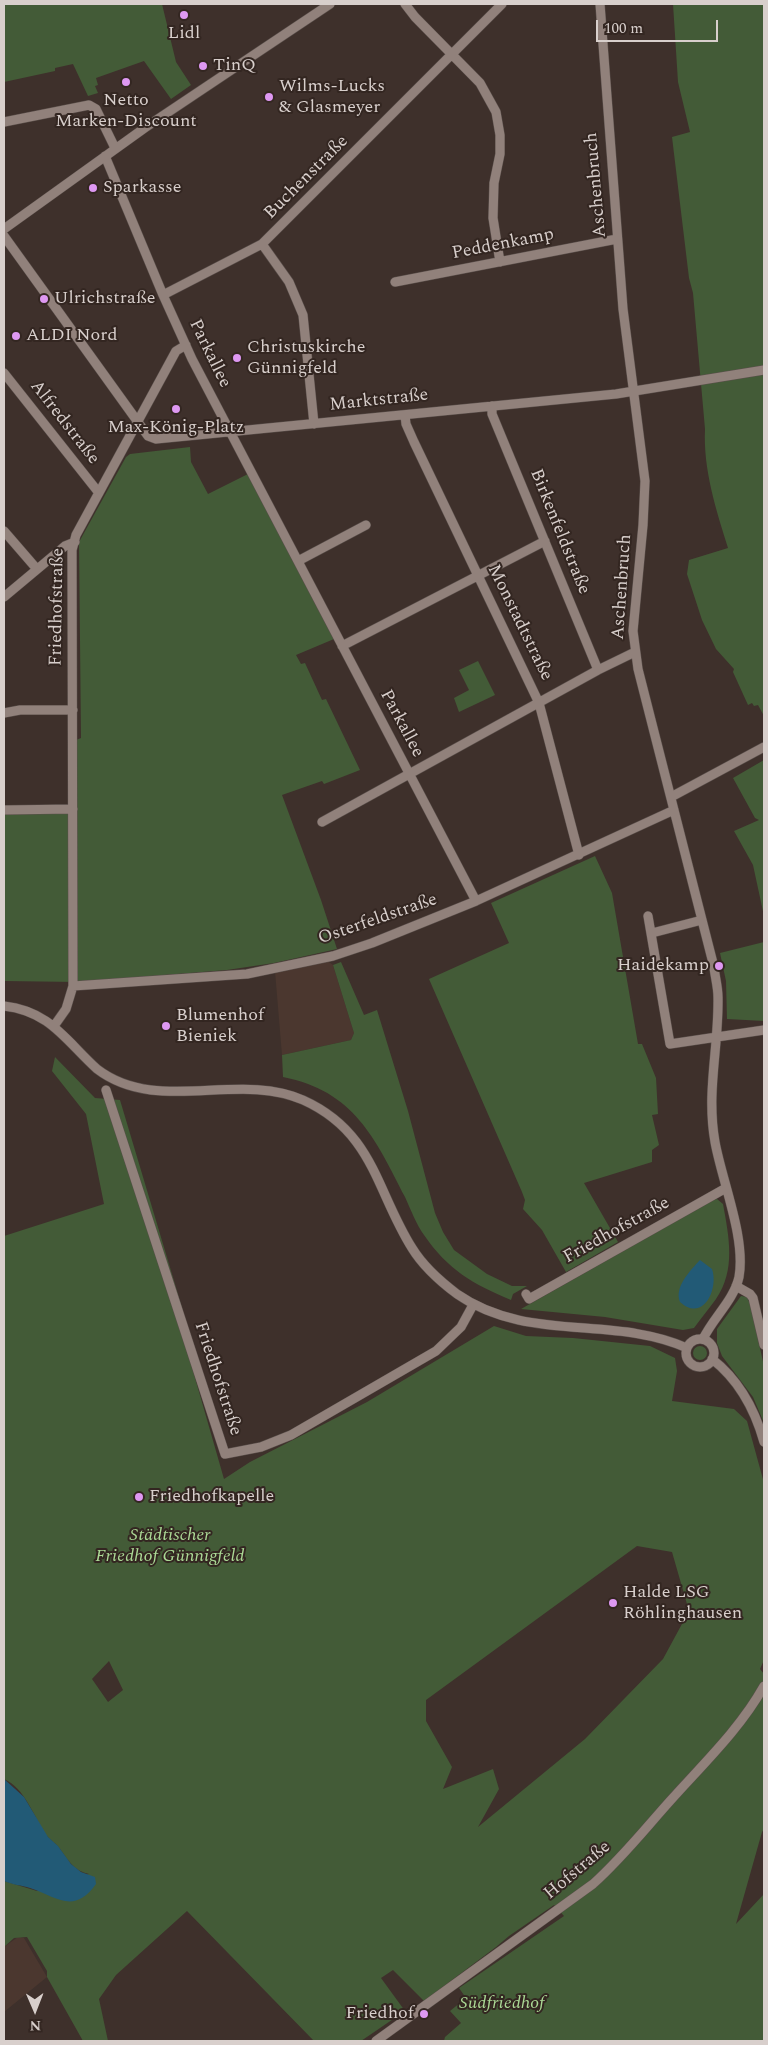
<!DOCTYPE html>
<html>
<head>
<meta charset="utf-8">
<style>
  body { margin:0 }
  #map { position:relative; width:768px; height:2045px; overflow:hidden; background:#3e302b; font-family:Spectral,serif }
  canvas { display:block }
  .frame { position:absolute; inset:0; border:5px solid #d8cfcc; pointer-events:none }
  .north { position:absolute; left:10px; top:1985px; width:50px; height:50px; -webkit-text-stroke:4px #332621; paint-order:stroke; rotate:179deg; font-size:14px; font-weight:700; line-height:20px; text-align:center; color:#d8cfcc }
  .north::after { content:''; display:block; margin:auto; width:18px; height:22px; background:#d8cfcc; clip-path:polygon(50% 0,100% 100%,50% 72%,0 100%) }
  .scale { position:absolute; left:596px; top:20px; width:122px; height:22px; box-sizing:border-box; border:2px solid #d8cfcc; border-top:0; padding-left:6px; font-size:15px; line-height:18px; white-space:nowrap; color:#d8cfcc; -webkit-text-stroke:4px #332621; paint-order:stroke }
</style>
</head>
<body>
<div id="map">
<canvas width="768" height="2045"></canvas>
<div class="frame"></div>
<div class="north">N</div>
<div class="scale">100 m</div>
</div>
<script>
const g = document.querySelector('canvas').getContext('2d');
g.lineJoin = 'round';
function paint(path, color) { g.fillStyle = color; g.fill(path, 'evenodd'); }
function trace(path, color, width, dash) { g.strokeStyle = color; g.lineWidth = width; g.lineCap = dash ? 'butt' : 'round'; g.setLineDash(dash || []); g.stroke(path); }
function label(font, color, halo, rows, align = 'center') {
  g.font = font + ' Spectral,serif'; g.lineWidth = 4; g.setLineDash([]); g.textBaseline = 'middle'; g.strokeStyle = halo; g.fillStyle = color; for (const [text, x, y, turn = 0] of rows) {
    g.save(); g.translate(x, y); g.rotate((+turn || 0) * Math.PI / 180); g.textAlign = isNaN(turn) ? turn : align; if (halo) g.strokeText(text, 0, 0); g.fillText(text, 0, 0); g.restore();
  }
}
const built = new Path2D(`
  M325 959 333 965 354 1033 351 1040 282 1055 275 971Z
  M18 1937 24 1938 47 1977 4 2012V1947Z`);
const green = new Path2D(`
  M4 4H162L176 62 191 85 171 99 144 61 96 78 98 85 95 86 98 93 88 96 73 64 55 68V71L4 82Z
  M673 4H764V716L758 705 754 706 752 703 748 705 733 672 734 669 716 649 702 620 687 574 689 560 728 548C716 510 703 469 705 429L693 293 689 278 672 137 690 132 678 82Z
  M190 447 191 462 208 494 248 474 334 639 296 655 301 664 305 663 322 700 326 699 360 770 324 784 322 781 282 795 321 900 337 949 274 963 227 970 78 982 4 981V813H76V740L81 738 79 542 126 457 130 454Z
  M478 661 495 695 459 712 454 698 469 690 459 670Z
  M764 760V916L753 865 734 831 759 820 755 818 733 778Z
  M595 856 612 893 638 1044H642L656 1078 658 1114 652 1115 659 1145 652 1150V1162L584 1183 618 1242 566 1272 542 1230 523 1209 525 1200 522 1192 429 979 509 943 491 903Z
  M764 942V1021L727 1019 726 981 720 953Z
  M341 962 364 1015 377 1010 408 1111 435 1213 443 1232 454 1250 487 1274 512 1286H527L513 1294 511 1300C473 1284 448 1270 424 1235 416 1224 411 1210 405 1197 375 1138 354 1091 283 1077L282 1055 351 1040 354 1033 333 965Z
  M55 1057 95 1098 120 1100 183 1311 177 1315 224 1479 250 1462 367 1402 494 1326 526 1336 573 1338 650 1346 675 1358 677 1371 672 1401 734 1409 747 1421 764 1483V1660L760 1669 764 1674V1829L762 1832 736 1924 764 1894V2041H444L445 2037 461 2023 450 2011 466 1998 459 1988 564 1916 554 1905 509 1936 496 1947 424 2001 393 1970 381 1978 405 2011 361 2041H314L187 1911 116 1975 99 1999 108 2041H83L47 1977V1971L27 1937 14 1938 4 1947V1881L37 1891 89 1874C74 1871 68 1860 60 1849 56 1843 50 1840 46 1835 34 1817 25 1788 4 1779V1236L104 1204 86 1114 52 1071ZM637 1546 672 1552 689 1611 663 1659 585 1739 478 1827 499 1789 493 1769 443 1789 452 1767 426 1721V1700ZM109 1661 123 1690 108 1702 92 1679Z
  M717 1199 723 1204C729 1237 736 1270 716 1299 709 1309 701 1318 694 1328L683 1330 605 1317 521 1309 713 1200Z
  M741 1296 747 1297 750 1304 764 1366V1423L753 1397 722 1356 717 1343V1329Z
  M693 1353a7 7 0 1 1 14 0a7 7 0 1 1-14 0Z`);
const water = new Path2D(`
  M700 1260 712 1269C719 1289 703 1323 680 1302 674 1287 690 1271 700 1260Z
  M4 1779 24 1797 48 1837 58 1846 71 1864 81 1872 95 1877 96 1884C74 1915 57 1897 30 1888 21 1885 13 1885 4 1881Z`);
const minor = new Path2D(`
  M405 4 415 17 480 83 496 112 500 135V154L494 183 493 218 500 262
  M600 4 623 309 645 481 643 525 633 631 638 669 714 967C715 977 718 987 718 997 719 1047 706 1092 715 1142 722 1181 746 1238 739 1277 734 1300 713 1318 703 1339
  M4 122 89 105 96 109 115 148
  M105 156 163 295 192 359 476 901
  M4 229 146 127 330 4
  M4 236 148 436 156 439 616 394 764 370
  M262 244 289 282 303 315 314 424
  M395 282 617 239
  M163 295 262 244 502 4
  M4 373 99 493
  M492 406V414L598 670
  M405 415 406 424 414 442 539 703 579 855
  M4 531 36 568
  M298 561 366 525
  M4 597 65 546 75 542
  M342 646 545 541
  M4 713 20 710H73
  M671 797 764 747
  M4 810 73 809
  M322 822 598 670 635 652
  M648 916 670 1044 764 1030
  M652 933 702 920
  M73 986 247 974 333 956 372 943 476 901 674 810
  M4 1006C50 1011 66 1041 97 1069 157 1115 238 1071 303 1100 374 1132 376 1191 412 1248 423 1266 441 1282 457 1294 527 1343 614 1315 687 1348
  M54 1026 66 1009 73 986 72 550 76 535 176 351 186 345
  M106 1090 225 1454 261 1447 291 1435 436 1351 461 1327 473 1305
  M736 1286 750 1294 753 1298 764 1345
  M526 1294 529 1299 726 1188
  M686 1353a14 14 0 1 1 28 0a14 14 0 1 1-28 0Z
  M712 1359C739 1380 755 1410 764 1442
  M376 2041 593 1884C622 1858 644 1830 670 1801 703 1764 740 1729 764 1686`);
const markers = [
  [184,15,5,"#de98f2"],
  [203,66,5,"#de98f2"],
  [126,82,5,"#de98f2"],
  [269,97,5,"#de98f2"],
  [93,188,5,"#de98f2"],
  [44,299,5,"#de98f2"],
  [16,336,5,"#de98f2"],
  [237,358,5,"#de98f2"],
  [176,409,5,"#de98f2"],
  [719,966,5,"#de98f2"],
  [166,1026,5,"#de98f2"],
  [139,1497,5,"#de98f2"],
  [613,1603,5,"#de98f2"],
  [424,2014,5,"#de98f2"]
];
const poiNames = [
  ["Lidl",184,34,"center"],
  ["TinQ",213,66],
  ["Wilms-Lucks",279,87],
  ["& Glasmeyer",279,108],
  ["Netto",126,101,"center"],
  ["Marken-Discount",126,122,"center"],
  ["Sparkasse",103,188],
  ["Ulrichstraße",54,299],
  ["ALDI Nord",26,336],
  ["Christuskirche",247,348],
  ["Günnigfeld",247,369],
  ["Max-König-Platz",176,428,"center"],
  ["Haidekamp",709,966,"right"],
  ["Blumenhof",176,1016],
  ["Bieniek",176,1037],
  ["Friedhofkapelle",149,1497],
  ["Halde LSG",623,1593],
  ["Röhlinghausen",623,1614],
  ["Friedhof",414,2014,"right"]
];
const streetNames = [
  ["Buchenstraße",307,178,-45],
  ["Aschenbruch",597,185,-95],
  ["Peddenkamp",503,245,-11],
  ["Parkallee",209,354,64],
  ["Marktstraße",379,401,-6],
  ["Alfredstraße",64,423,52],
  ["Birkenfeldstraße",559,532,68],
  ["Aschenbruch",623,587,-86],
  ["Friedhofstraße",58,607,-89],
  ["Monstadtstraße",519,623,64],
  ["Parkallee",401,724,62],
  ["Osterfeldstraße",378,920,-19],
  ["Friedhofstraße",617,1231,-29],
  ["Friedhofstraße",217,1379,72],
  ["Hofstraße",578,1871,-40]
];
const parkNames = [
  ["Städtischer",170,1536],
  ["Friedhof Günnigfeld",170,1557],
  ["Südfriedhof",502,2004]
];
paint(built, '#4b372f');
paint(green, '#435b37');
paint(water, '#225a76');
trace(minor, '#5a4f4b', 10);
trace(minor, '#91817b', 9);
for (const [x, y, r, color] of markers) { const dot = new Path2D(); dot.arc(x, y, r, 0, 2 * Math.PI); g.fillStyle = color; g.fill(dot); trace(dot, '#332621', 2); }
label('18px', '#d8cfcc', '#332621', poiNames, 'left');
label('18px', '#d8cfcc', '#332621', streetNames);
label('italic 18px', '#abd995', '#332621', parkNames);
</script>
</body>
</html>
